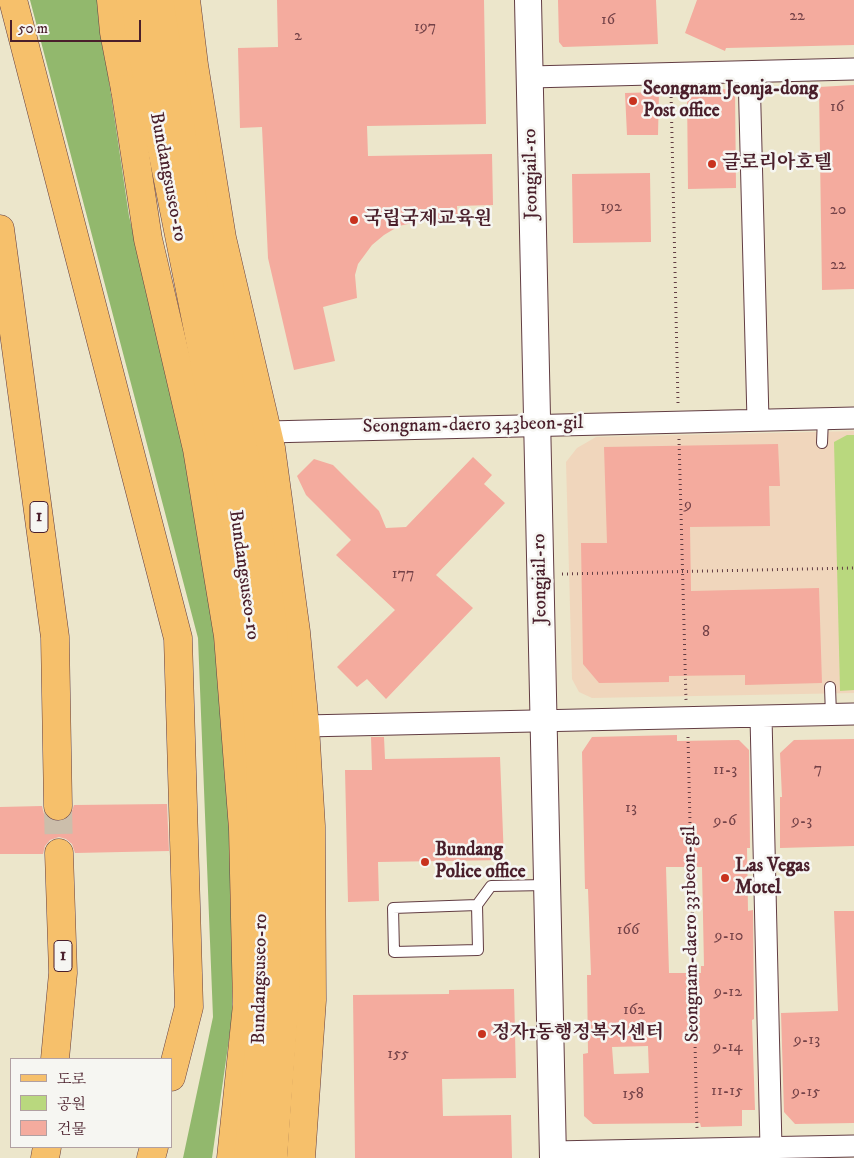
<!DOCTYPE html>
<html>
<head>
<meta charset="utf-8">
<style>
  body { margin:0 }
  #map { position:relative; width:854px; height:1158px; overflow:hidden; background:#ece6cb; font-family:"IM FELL DW Pica","Noto Serif KR",serif }
  canvas { display:block }
  .legend { position:absolute; left:10px; top:1058px; width:162px; height:90px; box-sizing:border-box; background:#f6f6f2; border:1px solid #b1a0a2; margin:0; padding:6px 9px; list-style:none; font-size:15px; color:#4a1f2b }
  .legend li { display:flex; align-items:center; gap:10px; height:25px }
  .legend b { width:25px; border:1px solid #b1a0a2 }
  .scale { position:absolute; left:10px; top:20px; width:131px; height:22px; box-sizing:border-box; border:2px solid #4a1f2b; border-top:0; padding-left:6px; font-size:15px; line-height:18px; white-space:nowrap; color:#4a1f2b; -webkit-text-stroke:4px #f6f6f2; paint-order:stroke }
</style>
</head>
<body>
<div id="map">
<canvas width="854" height="1158"></canvas>
<ul class="legend">
<li><b style="height:6px;background:#f6c06b"></b>도로</li>
<li><b style="height:14px;background:#b9d87e"></b>공원</li>
<li><b style="height:14px;background:#f4ab9e"></b>건물</li>
</ul>
<div class="scale">50 m</div>
</div>
<script>
const g = document.querySelector('canvas').getContext('2d');
g.lineJoin = 'round';
function paint(path, color) { g.fillStyle = color; g.fill(path, 'evenodd'); }
function trace(path, color, width, dash) { g.strokeStyle = color; g.lineWidth = width; g.lineCap = dash ? 'butt' : 'round'; g.setLineDash(dash || []); g.stroke(path); }
function label(font, color, halo, rows, align = 'center') {
  g.font = font + ' "IM FELL DW Pica","Noto Serif KR",serif'; g.lineWidth = 5; g.setLineDash([]); g.textBaseline = 'middle'; g.strokeStyle = halo; g.fillStyle = color; for (const [text, x, y, turn = 0] of rows) {
    g.save(); g.translate(x, y); g.rotate((+turn || 0) * Math.PI / 180); g.textAlign = isNaN(turn) ? turn : align; if (halo) g.strokeText(text, 0, 0); g.fillText(text, 0, 0); g.restore();
  }
}
const built = new Path2D(`
  M854 431V693L592 698 579 692 572 679 566 462 577 448 596 437Z`);
const green = new Path2D(`
  M847 435H854V690L840 691 834 442Z`);
const forest = new Path2D(`
  M30 0H97L129 216 184 446 220 637 232 837V1018L212 1158H183L213 1017 198 638Z`);
const building = new Path2D(`
  M277 0H484L486 124 367 126 368 156 492 154 493 205 457 206 458 221 417 222 399 226 384 235 372 245 358 264 355 275 357 298 323 307 335 361 294 370 268 258 262 127 240 128 238 48 278 47Z
  M558 0H656L658 44 563 47 559 42Z
  M697 0H854V45L726 48 725 51 685 33Z
  M854 85V289L822 290 819 87Z
  M735 89 736 188 688 189 687 90Z
  M659 92 658 135H627L625 93Z
  M650 173 651 242 573 243 572 174Z
  M778 444 780 486H769L770 526 690 527 691 591 819 588 822 683 745 685V675L669 676V682L599 683 583 664 581 543H607L604 447Z
  M473 457 492 475 484 484 505 503 436 575 473 608 386 699 367 679 357 687 337 667 395 610 336 555 351 540 306 495 297 476 314 459 333 465 379 511 386 528 406 527Z
  M677 735V741L739 740 749 750 750 848H747L748 911 753 910 754 1019 752 1020 755 1110H742V1126L701 1127 700 1123 593 1124 584 1116 583 1054 588 1053 587 975H591L588 889H585L582 752 592 737ZM666 867H702L704 966H701V973H669ZM648 1046 649 1073 614 1074 612 1047Z
  M371 737H384L385 759 500 757 504 860 378 862 379 901 348 902 345 770H372Z
  M854 739V846L780 848V797H782L780 753 794 740Z
  M167 804 169 851 75 853 72 844 66 839 59 837 50 840 45 846 43 854H0V807L42 806 44 814 50 819 59 822 66 819 71 814 74 805Z
  M834 911H854V1123L795 1124 784 1112 781 1013 838 1011Z
  M514 989 516 1078 442 1079 443 1116 511 1115 512 1158H355L353 995 449 994V990Z`);
const motorwayTunnel = new Path2D(`
  M58 806 59 853`);
const path = new Path2D(`
  M671 92 678 403
  M679 439 686 700
  M562 574 854 568
  M688 737 697 1130`);
const service = new Path2D(`
  M822 443 823 418
  M830 687 831 715
  M477 905 393 908 394 952 478 950 477 905 491 886 546 885`);
const minor = new Path2D(`
  M749 72 758 420
  M530 77 854 69
  M268 432 854 418
  M761 717 771 1148
  M305 726 854 714
  M553 1152 854 1146`);
const tertiary = new Path2D(`
  M528 0 553 1158`);
const primary = new Path2D(`
  M111 0 114 32 125 89 148 239 197 449 228 636 243 829 247 1005 231 1158
  M186 0 194 65 222 238 271 448 296 632 305 726 311 826 312 1000 301 1158`);
const trunk = new Path2D(`
  M135 0 141 45 231 495 252 619 260 755 264 1000 248 1158
  M159 0 197 226 252 490 272 618 282 752 287 882 285 998 273 1158
  M125 89 155 127`);
const motorway = new Path2D(`
  M13 0 178 638 189 1007 171 1077
  M0 229 55 637 58 806
  M55 1059 63 973 59 853
  M45 1158 47 1147
  M151 1158 154 1147`);
const markers = [
  [633,101,5,"#c8321e"],
  [712,164,5,"#c8321e"],
  [354,220,5,"#c8321e"],
  [425,862,5,"#c8321e"],
  [725,878,5,"#c8321e"],
  [482,1034,5,"#c8321e"]
];
const numberNames = [
  ["22",797,17],
  ["16",608,21],
  ["197",425,28],
  ["2",298,37],
  ["16",837,108],
  ["192",611,208],
  ["20",838,211],
  ["22",838,266],
  ["9",688,506],
  ["177",403,575],
  ["8",706,633],
  ["7",818,770],
  ["11-3",725,771],
  ["13",631,809],
  ["9-6",725,822],
  ["9-3",802,822],
  ["166",628,931],
  ["9-10",729,937],
  ["9-12",728,993],
  ["162",634,1011],
  ["9-13",807,1041],
  ["9-14",728,1048],
  ["155",398,1055],
  ["11-15",727,1092],
  ["9-15",806,1093],
  ["158",633,1095]
];
const shields = [
  [39,517,18],
  [63,956,18]
];
const shieldNames = [
  ["1",39,517],
  ["1",63,956]
];
const poiNames = [
  ["Seongnam Jeonja-dong",643,90],
  ["Post office",643,112],
  ["글로리아호텔",722,164],
  ["국립국제교육원",364,220],
  ["Bundang",435,851],
  ["Police office",435,873],
  ["Las Vegas",735,867],
  ["Motel",735,889],
  ["정자1동행정복지센터",492,1034]
];
const streetNames = [
  ["Jeongjail-ro",532,174,-91],
  ["Bundangsuseo-ro",167,177,79],
  ["Seongnam-daero 343beon-gil",473,426,-1],
  ["Bundangsuseo-ro",243,575,82],
  ["Jeongjail-ro",541,579,-91],
  ["Seongnam-daero 331beon-gil",692,934,-91],
  ["Bundangsuseo-ro",261,979,-89]
];
paint(built, '#f0d6bc');
paint(green, '#b9d87e');
paint(forest, '#92b86d');
paint(building, '#f4ab9e');
trace(motorwayTunnel, '#ccbeab', 28, [28, 14]);
trace(service, '#623d43', 12);
trace(minor, '#623d43', 23);
trace(tertiary, '#623d43', 28);
trace(primary, '#623d43', 29);
trace(trunk, '#623d43', 29);
trace(motorway, '#623d43', 29);
trace(path, '#623d43', 3, [1, 4]);
trace(service, '#fff', 10);
trace(minor, '#fff', 21);
trace(tertiary, '#fff', 26);
trace(primary, '#f6c06b', 28);
trace(trunk, '#f6c06b', 28);
trace(motorway, '#f6c06b', 28);
for (const [x, y, r, color] of markers) { const dot = new Path2D(); dot.arc(x, y, r, 0, 2 * Math.PI); g.fillStyle = color; g.fill(dot); trace(dot, '#f6f6f2', 2); }
label('16px', '#744248', null, numberNames);
for (const [x, y, w] of shields) { const box = new Path2D(); box.roundRect(x - w / 2, y - 15.5, w, 31, 4); g.fillStyle = '#f6f6f2'; g.fill(box); trace(box, '#4a1f2b', 1); }
label('bold 18px', '#4a1f2b', null, shieldNames);
label('bold 19px', '#4a1f2b', '#f6f6f2', poiNames, 'left');
label('19px', '#4a1f2b', '#f6f6f2', streetNames);
</script>
</body>
</html>
